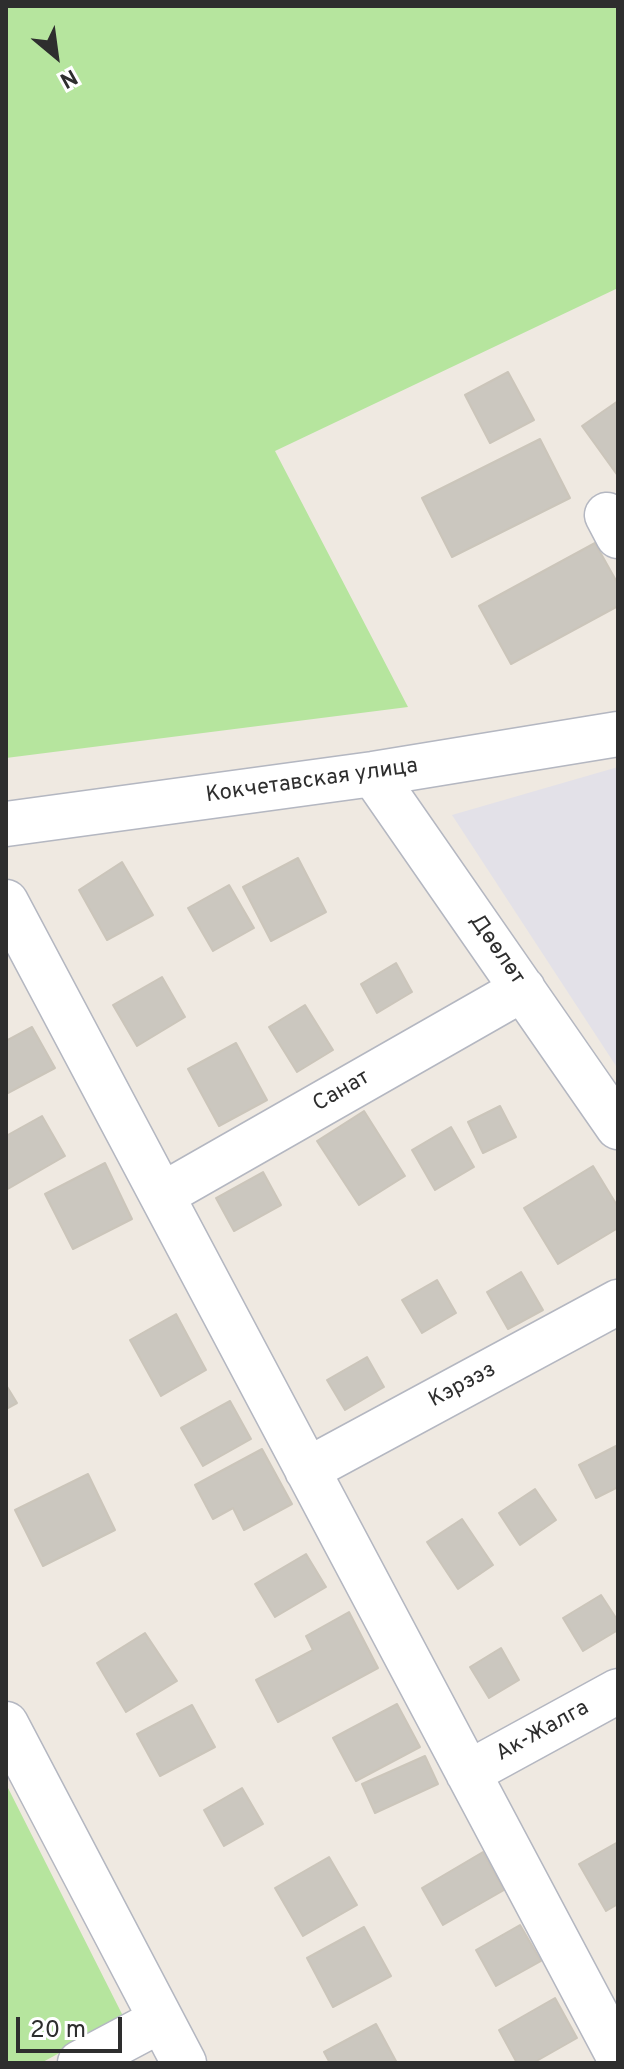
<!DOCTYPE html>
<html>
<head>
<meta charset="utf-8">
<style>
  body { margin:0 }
  #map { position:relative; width:624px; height:2069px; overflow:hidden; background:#efe9e1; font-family:Overpass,sans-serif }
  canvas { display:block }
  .frame { position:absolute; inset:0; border:8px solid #2e2e2e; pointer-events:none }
  .north { position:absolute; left:16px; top:16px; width:80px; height:80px; -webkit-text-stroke:6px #fff; paint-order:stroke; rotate:151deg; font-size:22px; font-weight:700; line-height:32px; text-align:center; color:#2e2e2e }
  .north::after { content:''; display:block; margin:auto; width:28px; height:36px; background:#2e2e2e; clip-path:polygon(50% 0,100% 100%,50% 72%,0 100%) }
  .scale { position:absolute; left:16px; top:2017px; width:106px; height:36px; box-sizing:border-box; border:4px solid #2e2e2e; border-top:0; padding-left:10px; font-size:24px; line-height:28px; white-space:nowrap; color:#2e2e2e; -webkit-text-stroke:6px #fff; paint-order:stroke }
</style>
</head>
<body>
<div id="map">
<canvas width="624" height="2069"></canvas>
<div class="frame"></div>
<div class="north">N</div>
<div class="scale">20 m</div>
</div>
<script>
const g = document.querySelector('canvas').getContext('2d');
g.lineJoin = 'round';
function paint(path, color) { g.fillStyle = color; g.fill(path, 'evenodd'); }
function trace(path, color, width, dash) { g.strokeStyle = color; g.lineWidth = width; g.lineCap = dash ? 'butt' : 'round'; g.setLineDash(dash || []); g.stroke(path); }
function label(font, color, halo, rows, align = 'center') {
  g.font = font + ' Overpass,sans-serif'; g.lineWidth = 6; g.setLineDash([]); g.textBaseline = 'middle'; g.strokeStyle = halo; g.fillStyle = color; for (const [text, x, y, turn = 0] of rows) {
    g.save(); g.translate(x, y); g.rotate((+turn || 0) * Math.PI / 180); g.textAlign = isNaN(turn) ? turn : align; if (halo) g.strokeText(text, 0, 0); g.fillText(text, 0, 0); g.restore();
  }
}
const industrial = new Path2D(`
  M618 767V1069L452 815Z`);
const green = new Path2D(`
  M6 6H618V288L275 451 408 707 6 758Z
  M6 1784 124 2018 41 2063H6Z`);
const building = new Path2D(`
  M508 372 534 420 490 443 465 395Z
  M618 401V476L582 426Z
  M540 439 570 498 452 557 422 498Z
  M595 543 618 584V606L511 664 479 606Z
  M298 858 326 912 271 941 243 887Z
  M122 862 153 915 107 940 79 890Z
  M229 885 254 928 213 951 188 908Z
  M396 963 412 992 377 1013 361 984Z
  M162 977 185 1017 137 1046 113 1005Z
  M305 1005 333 1050 297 1072 269 1027Z
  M32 1027 55 1068 6 1094V1041Z
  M236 1043 267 1100 219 1126 188 1069Z
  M500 1106 516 1137 483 1153 468 1122Z
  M364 1111 405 1176 359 1205 317 1141Z
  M42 1116 65 1156 6 1190V1136Z
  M451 1127 474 1167 435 1190 412 1150Z
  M105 1163 132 1219 73 1249 45 1194Z
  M593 1166 618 1207V1228L558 1264 524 1208Z
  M263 1172 281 1205 234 1231 216 1198Z
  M521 1272 543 1310 508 1329 487 1292Z
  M437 1280 456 1313 422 1333 402 1300Z
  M176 1314 206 1370 161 1396 130 1340Z
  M367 1357 384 1387 345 1410 327 1380Z
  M6 1385 17 1403 6 1409Z
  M230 1401 251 1439 203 1466 181 1428Z
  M618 1445V1487L596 1498 579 1465Z
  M262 1449 292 1504 244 1530 233 1508 213 1519 195 1485Z
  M88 1474 115 1530 43 1566 15 1510Z
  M535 1489 556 1520 520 1545 499 1513Z
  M462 1519 493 1565 458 1589 427 1542Z
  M306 1554 326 1587 275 1617 255 1584Z
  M601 1595 618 1621V1630L583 1651 563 1618Z
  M349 1612 378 1668 278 1722 256 1680 313 1650 306 1636Z
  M145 1633 177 1681 126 1712 97 1663Z
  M501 1648 519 1680 489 1698 470 1667Z
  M397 1704 420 1747 356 1781 333 1738Z
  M192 1705 215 1747 160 1776 137 1734Z
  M425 1756 438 1784 375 1813 362 1784Z
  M242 1788 263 1824 224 1846 204 1810Z
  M618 1842V1904L606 1911 579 1864Z
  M483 1852 504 1890 443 1925 422 1888Z
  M329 1857 357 1905 303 1936 275 1888Z
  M520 1925 541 1961 496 1986 476 1950Z
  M364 1927 391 1976 333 2007 307 1958Z
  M555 1998 577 2038 533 2063H517L499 2030Z
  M376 2024 397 2063H330L324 2052Z`);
const minor = new Path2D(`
  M607 515 618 536
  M373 774 618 1127
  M6 824 373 774 618 734
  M6 902 618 2055
  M162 1195 523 989
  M307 1470 618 1302
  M6 1724 184 2063
  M468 1773 618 1691
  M80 2063 161 2020`);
const streetNames = [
  ["Кокчетавская улица",312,782,-8],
  ["Дөөлөт",496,950,55],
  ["Санат",342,1092,-30],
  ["Кэрээз",463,1386,-28],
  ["Ак-Жалга",543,1732,-29]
];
paint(industrial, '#e3e1e8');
paint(green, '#b6e59e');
paint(building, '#cbc7bf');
trace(building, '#cbc5ba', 2);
trace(minor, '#b4b7c1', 47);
trace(minor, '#fff', 44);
label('22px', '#2e2e2e', '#fff', streetNames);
</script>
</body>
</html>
